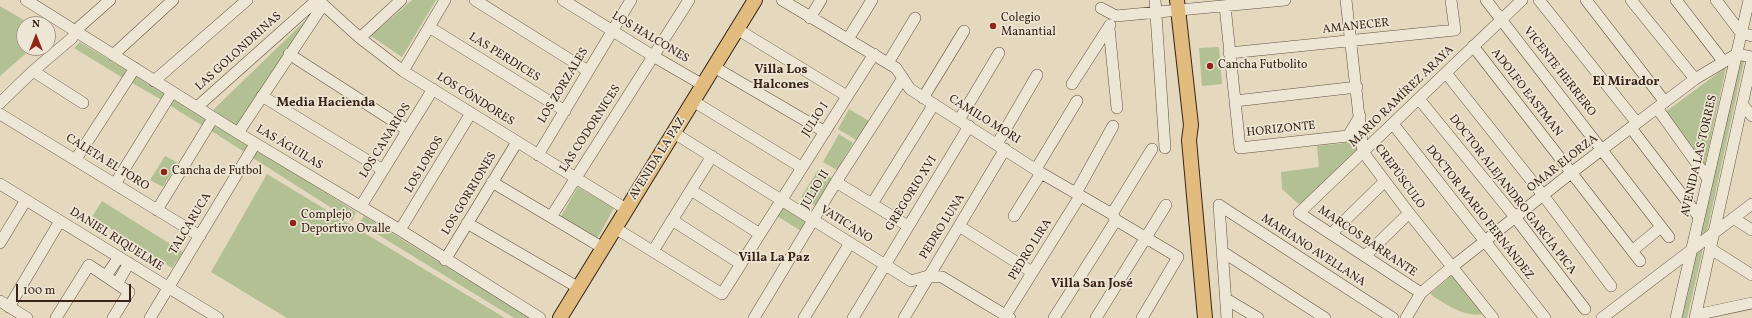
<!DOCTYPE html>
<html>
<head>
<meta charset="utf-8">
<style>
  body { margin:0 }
  #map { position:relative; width:1752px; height:318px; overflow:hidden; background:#e4d9be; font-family:Vollkorn,serif }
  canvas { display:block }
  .north { position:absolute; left:16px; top:16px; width:40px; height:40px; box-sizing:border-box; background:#ede6d5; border:1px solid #a59889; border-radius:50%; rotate:0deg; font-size:11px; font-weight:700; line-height:16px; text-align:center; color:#382317 }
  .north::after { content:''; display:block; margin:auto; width:14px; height:18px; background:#8f2418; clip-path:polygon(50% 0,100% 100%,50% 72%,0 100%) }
  .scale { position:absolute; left:16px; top:284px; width:115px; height:18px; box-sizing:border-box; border:2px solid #382317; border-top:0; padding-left:5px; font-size:12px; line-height:14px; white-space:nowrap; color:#382317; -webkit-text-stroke:3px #ede6d5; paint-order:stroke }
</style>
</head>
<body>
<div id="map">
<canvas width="1752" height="318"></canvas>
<div class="north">N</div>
<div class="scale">100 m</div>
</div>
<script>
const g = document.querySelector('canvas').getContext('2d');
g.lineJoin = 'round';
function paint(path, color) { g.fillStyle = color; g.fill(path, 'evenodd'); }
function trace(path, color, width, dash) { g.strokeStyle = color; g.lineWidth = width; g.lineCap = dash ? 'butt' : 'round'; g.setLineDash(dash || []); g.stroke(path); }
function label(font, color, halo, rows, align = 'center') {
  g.font = font + ' Vollkorn,serif'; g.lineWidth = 3.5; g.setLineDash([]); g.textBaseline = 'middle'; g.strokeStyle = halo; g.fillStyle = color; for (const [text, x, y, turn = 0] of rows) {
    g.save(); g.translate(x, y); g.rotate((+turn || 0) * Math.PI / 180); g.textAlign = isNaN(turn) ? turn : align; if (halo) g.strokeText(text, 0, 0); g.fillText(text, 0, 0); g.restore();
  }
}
const green = new Path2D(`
  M412 0H436L402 57 371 36Z
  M0 6 30 24H24V48H32L0 76Z
  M312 14 239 128 213 110Z
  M80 42 128 71 123 78 74 48Z
  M1219 47 1222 84 1202 86 1199 48Z
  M1740 60 1744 61 1707 231 1700 236Z
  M1726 67 1704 169 1664 113Z
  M136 76 166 94 162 100 132 83Z
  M174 99 207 119 203 126 169 105Z
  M849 109 869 121 858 141 838 129Z
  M215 124 250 145 246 153 210 130Z
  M1357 130 1359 155 1302 207 1282 189 1281 172 1319 167 1317 146 1345 143Z
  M839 134 853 143 837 170 823 162Z
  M258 150 356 212 352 221 253 158Z
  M165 156 178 163 163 187 150 180Z
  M818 170 832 178 816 206 801 197Z
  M267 174 505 318H287L211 272Z
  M578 187 614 208 597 239 560 218Z
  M102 201 183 252 172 268 92 217Z
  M784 206 808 221 801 231 777 216Z
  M364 216 530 318H514L359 223Z
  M1704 245 1687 318H1681L1697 249Z
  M1452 275 1483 314C1465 318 1445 304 1430 294Z`);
const minor = new Path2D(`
  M26 0 238 133 400 230 540 318
  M318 0 360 38 403 71 626 209
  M475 0 588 71
  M563 0 653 56 703 85
  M782 0 896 68 910 89 1041 173 1112 214 1116 220 1178 257 1142 318
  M1155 0 1165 148
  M1346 0 1363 152 1409 213 1493 318
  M1486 0 1669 237
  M1539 0 1637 123
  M1586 0 1665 102
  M1631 0 1695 79
  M1676 0 1723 61
  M1716 0 1741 33 1752 36
  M1225 6 1240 148 1348 136 1360 116
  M1101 8 1116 16 1285 0
  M810 18 821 0
  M429 27 565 111
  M1109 28 1117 108
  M737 29 847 96
  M360 38 401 0
  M848 39 872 0
  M1473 46 1640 261
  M1229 53 1455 30 1451 0
  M289 54 407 130
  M113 55 173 0
  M888 63 915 18
  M714 67 825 132
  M33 71 83 103
  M403 71 445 0
  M1446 73 1543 195 1611 286
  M154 81 247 0
  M1072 84 1110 25
  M262 96 383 170
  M923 98 964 31
  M1419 99 1515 217 1585 309
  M693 101 801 167
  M1235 101 1357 87
  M0 103 33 71 72 38 76 30 110 0
  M1742 104 1752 116
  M197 107 317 0
  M1657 108 1708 179
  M0 114 200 236
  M959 120 999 53
  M1393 124 1545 318
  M1631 128 1699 217
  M238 133 323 5
  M674 133 911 281 928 276 942 277 1010 318
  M997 144 1037 75
  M538 155 631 0
  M76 159 135 68
  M1036 169 1077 101
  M492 182 603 248
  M836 182 908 226
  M0 184 218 318
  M115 184 172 92
  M691 190 760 234
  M1076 193 1113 126
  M872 204 934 104
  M1219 205 1393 318
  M1219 205 1227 318
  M361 206 433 89
  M157 210 213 118
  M1112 214 1152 149
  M1014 216 1041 173
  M551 217 689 0
  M1733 218 1752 230
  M672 220 741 264
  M467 223 579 288
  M959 226 1032 272
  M615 228 722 294 874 54
  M400 230 471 113
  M1331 234 1385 181
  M0 243 26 200
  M1711 249 1752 275
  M653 251 712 156
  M1632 251 1661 227
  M1223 252 1325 318
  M1365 256 1409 213
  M445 260 517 142
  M106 276 119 257
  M117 284 129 263
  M1421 293 1299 213 1522 0
  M1226 299 1258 318
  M0 301 27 318
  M9 307 60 221
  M1696 315 1752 303
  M56 318 89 265 129 292 113 318
  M150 318 255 144
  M754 318 836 182 903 78
  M804 318 850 243
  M853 318 969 126
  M904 318 1005 149
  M1004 318 1080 196
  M1054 318 1116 220
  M1096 318 1166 205
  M1406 318 1421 293 1452 267 1571 173 1695 79 1737 54 1752 57
  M1602 318 1752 204
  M1676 318 1749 0
  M1695 318 1752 60`);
const major = new Path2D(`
  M1177 0 1191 125 1189 140 1205 318
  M560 318 755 0`);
const markers = [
  [993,26,4,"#8f2418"],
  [1210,66,4,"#8f2418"],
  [164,172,4,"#8f2418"],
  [293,223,4,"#8f2418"]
];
const poiNames = [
  ["Colegio",1001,19],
  ["Manantial",1001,33],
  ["Cancha Futbolito",1218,66],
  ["Cancha de Futbol",172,172],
  ["Complejo",301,216],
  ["Deportivo Ovalle",301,230]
];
const streetNames = [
  ["AMANECER",1356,27,-6],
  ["LOS HALCONES",650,38,31],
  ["LAS GOLONDRINAS",239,52,-42],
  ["LAS PERDICES",504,58,32],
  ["VICENTE HERRERO",1559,72,52],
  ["LOS ZORZALES",564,86,-59],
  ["ADOLFO EASTMAN",1526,93,52],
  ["MARIO RAMÍREZ ARAYA",1402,97,-44],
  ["LOS CÓNDORES",475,100,32],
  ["JULIO I",816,120,-57],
  ["CAMILO MORI",984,120,32],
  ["LAS CODORNICES",591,129,-57],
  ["HORIZONTE",1281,130,-6],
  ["LOS CANARIOS",386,141,-58],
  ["LAS ÁGUILAS",289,148,31],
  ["AVENIDA LAS TORRES",1700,156,-77],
  ["AVENIDA LA PAZ",658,159,-58],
  ["CALETA EL TORO",107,163,32],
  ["OMAR ELORZA",1563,164,-38],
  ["LOS LOROS",425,165,-59],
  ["CREPÚSCULO",1399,177,54],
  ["JULIO II",816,190,-59],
  ["LOS GORRIONES",470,194,-59],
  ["GREGORIO XVI",912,194,-58],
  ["DOCTOR ALEJANDRO GARCÍA PICA",1512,195,52],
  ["DOCTOR MARIO FERNÁNDEZ",1479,213,52],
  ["TALCARUCA",191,224,-59],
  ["VATICANO",846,225,32],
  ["PEDRO LUNA",943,227,-58],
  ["DANIEL RIQUELME",116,240,32],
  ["MARCOS BARRANTE",1367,242,34],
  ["PEDRO LIRA",1031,250,-58],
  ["MARIANO AVELLANA",1313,251,33]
];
const neighbourhoodNames = [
  ["Villa Los",781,71],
  ["Halcones",781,86],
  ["El Mirador",1626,83],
  ["Media Hacienda",326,104],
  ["Villa La Paz",774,259],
  ["Villa San José",1092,285]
];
paint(green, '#b2c093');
trace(minor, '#635041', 12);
trace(major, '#382317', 16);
trace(minor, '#ede6d5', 11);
trace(major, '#e2bc7f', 14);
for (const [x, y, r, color] of markers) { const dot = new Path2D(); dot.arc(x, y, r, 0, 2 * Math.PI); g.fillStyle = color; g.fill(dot); trace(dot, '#ede6d5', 1.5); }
label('12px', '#382317', '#ede6d5', poiNames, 'left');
label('12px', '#382317', '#ede6d5', streetNames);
label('bold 13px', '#382317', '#ede6d5', neighbourhoodNames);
</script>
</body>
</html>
